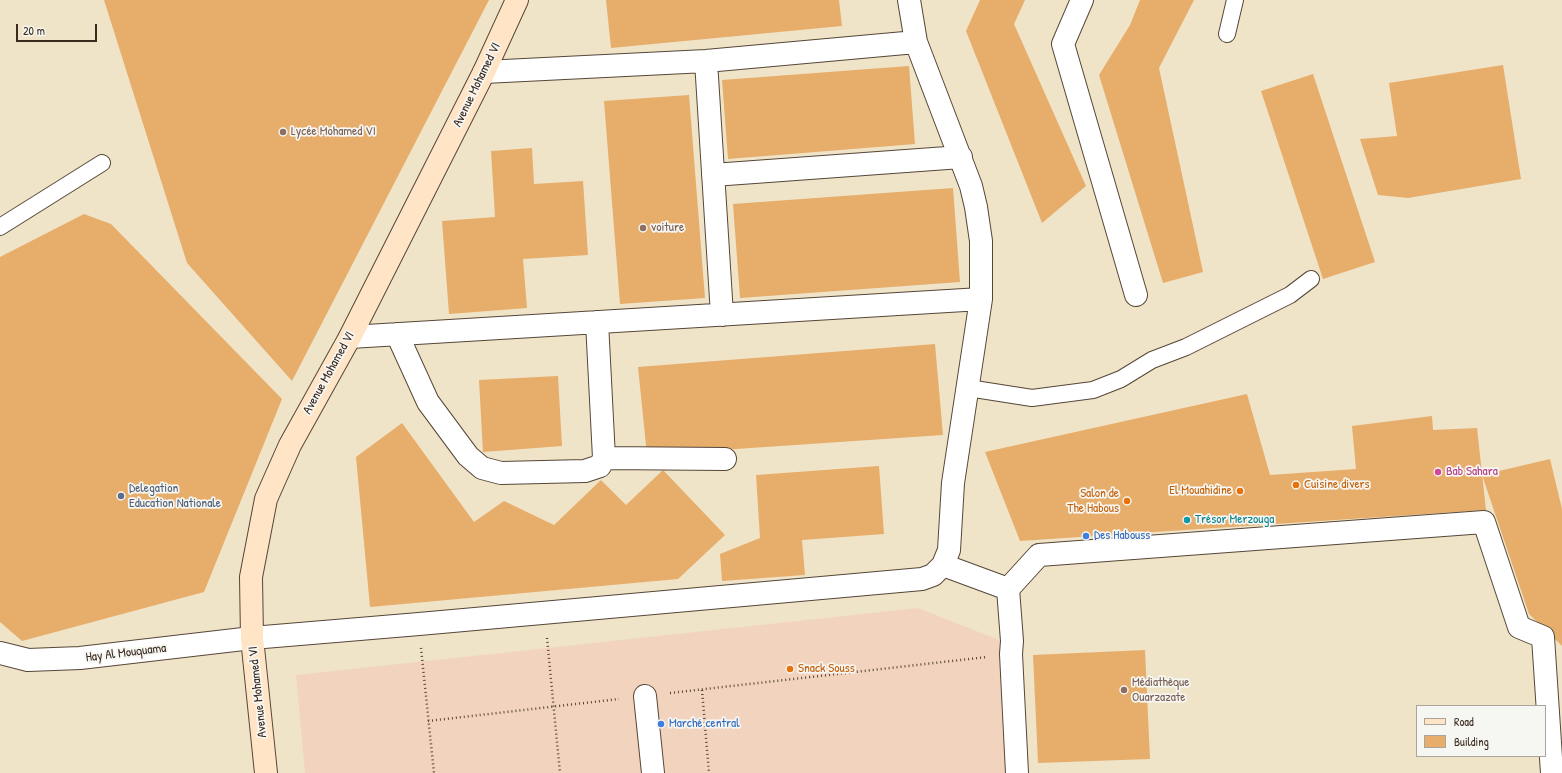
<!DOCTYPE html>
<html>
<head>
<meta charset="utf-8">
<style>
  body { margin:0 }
  #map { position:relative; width:1562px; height:773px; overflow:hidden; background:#efe4c8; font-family:"Patrick Hand",sans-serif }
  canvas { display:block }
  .legend { position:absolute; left:1416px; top:705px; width:130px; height:52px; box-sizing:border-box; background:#f6f6f2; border:1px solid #aba49d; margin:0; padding:5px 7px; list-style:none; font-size:12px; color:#3b2a1e }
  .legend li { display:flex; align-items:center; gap:8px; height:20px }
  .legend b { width:20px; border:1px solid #aba49d }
  .scale { position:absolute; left:16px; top:24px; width:81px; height:18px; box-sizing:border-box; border:2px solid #3b2a1e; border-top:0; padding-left:5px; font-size:12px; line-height:14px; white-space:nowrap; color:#3b2a1e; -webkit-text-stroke:3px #f6f6f2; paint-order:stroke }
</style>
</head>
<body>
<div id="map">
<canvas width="1562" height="773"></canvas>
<ul class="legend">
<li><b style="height:5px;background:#ffe4c6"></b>Road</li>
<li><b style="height:11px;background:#e7ad6b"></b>Building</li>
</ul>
<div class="scale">20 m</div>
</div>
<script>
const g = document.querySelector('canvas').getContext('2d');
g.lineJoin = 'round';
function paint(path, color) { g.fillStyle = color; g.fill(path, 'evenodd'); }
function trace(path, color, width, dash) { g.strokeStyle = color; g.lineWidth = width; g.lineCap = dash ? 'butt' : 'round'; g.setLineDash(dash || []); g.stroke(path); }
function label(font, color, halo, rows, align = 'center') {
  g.font = font + ' "Patrick Hand",sans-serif'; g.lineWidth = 3.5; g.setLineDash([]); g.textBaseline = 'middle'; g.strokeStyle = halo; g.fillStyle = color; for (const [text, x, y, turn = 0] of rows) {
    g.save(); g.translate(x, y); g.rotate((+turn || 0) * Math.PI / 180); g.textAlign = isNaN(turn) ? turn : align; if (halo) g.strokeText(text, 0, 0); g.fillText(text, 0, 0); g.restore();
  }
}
const built = new Path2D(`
  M918 608 1017 647 1025 773H305L296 675Z`);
const building = new Path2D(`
  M104 0H489L292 381 187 263Z
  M606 0H839L842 26 611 48Z
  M980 0H1025L1014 24 1086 186 1042 223 966 31Z
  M1140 0H1194L1159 68 1203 272 1163 283 1099 75 1130 25Z
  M1503 65 1521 179 1408 198 1378 195 1360 139 1397 136 1389 83Z
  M909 66 915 144 728 159 722 80Z
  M1313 74 1375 262 1323 279 1261 91Z
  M689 95 705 298 620 304 604 101Z
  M532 148 534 184 583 181 588 255 523 259 527 308 449 314 442 221 495 217 491 151Z
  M953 188 960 282 740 298 733 204Z
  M84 214 111 224 282 399 204 592 22 641 0 622V257Z
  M935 344 943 435 647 455 638 367Z
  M558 376 562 446 483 452 479 380Z
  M1247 394 1270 475 1356 469 1352 426 1432 416 1433 430 1477 428 1486 510 1020 541 985 452Z
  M402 423 474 522 504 501 554 525 601 480 626 505 663 470 725 535 678 579 370 607 356 457Z
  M1550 459 1562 509V646L1529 614 1482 475Z
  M879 466 884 534 802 540 805 575 722 581 720 554 760 538 756 475Z
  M1145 650 1150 759 1038 763 1033 655Z`);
const path = new Path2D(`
  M547 638 560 773
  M421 648 434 773
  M702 690 709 773
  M670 693 987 657
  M428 721 619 699`);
const lane = new Path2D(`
  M1227 34 1235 0
  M0 227 102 163
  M968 388 1032 398 1093 390 1121 379 1152 360 1186 347 1290 295 1311 279`);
const street = new Path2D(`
  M1082 0 1063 44 1136 295
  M706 61 722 315
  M484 72 706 61 916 42
  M713 175 961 157
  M397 334 428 402 468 456 482 468 501 473 585 471 600 466 604 458 597 322
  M350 337 981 299
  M604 458 725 459
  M943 565 1008 589
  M0 653 28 660 80 658 252 638 419 624 922 579 933 575 943 565 949 550 953 483 981 299V241L976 207 971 186 916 42 909 0
  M645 696 653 773
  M1017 773 1011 654 1012 641 1008 589 1039 555 1484 522 1519 627 1543 637 1552 773`);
const secondary = new Path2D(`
  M266 773 252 638 251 577 266 499 290 445 350 337 484 72 517 0`);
const markers = [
  [283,132,4,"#8d6e63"],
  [643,228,4,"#8d6e63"],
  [1438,472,4,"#d1479c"],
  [1296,485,4,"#e8710a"],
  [1240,491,4,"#e8710a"],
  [121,496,4,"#5c6f8a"],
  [1127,501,4,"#e8710a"],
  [1187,520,4,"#0f9aa8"],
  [1086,536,4,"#3f7fe0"],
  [790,669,4,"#e8710a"],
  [1124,690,4,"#8d6e63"],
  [661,724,4,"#3f7fe0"]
];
const streetNames = [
  ["Avenue Mohamed VI",477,85,-64],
  ["Avenue Mohamed VI",329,373,-61],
  ["Hay Al Mouquama",126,653,-7],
  ["Avenue Mohamed VI",258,692,-96]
];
const educationNames = [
  ["Lycée Mohamed VI",291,132],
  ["voiture",651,228],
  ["Médiathèque",1132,683],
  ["Ouarzazate",1132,698]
];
const hotelNames = [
  ["Bab Sahara",1446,472]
];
const foodNames = [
  ["Cuisine divers",1304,485],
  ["El Mouahidine",1232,491,"right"],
  ["Salon de",1119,494,"right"],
  ["The Habous",1119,509,"right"],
  ["Snack Souss",798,669]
];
const serviceNames = [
  ["Delegation",129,489],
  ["Education Nationale",129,504]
];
const cultureNames = [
  ["Trésor Merzouga",1195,520]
];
const shopNames = [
  ["Des Habouss",1094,536],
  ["Marché central",669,724]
];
paint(built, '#f2d4be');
paint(building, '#e7ad6b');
trace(lane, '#564638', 18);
trace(street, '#564638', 24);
trace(secondary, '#564638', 24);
trace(path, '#564638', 2.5, [1, 3]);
trace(lane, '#fff', 16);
trace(street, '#fff', 22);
trace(secondary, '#ffe4c6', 22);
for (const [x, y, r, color] of markers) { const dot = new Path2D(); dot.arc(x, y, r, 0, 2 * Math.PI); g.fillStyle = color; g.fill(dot); trace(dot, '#f6f6f2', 1.5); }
label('13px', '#3b2a1e', '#f6f6f2', streetNames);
label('13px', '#785e54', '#f6f6f2', educationNames, 'left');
label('13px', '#b23c85', '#f6f6f2', hotelNames, 'left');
label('13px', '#c56008', '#f6f6f2', foodNames, 'left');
label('13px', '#4e5e75', '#f6f6f2', serviceNames, 'left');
label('13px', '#0d838f', '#f6f6f2', cultureNames, 'left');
label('13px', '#366cbe', '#f6f6f2', shopNames, 'left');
</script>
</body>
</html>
